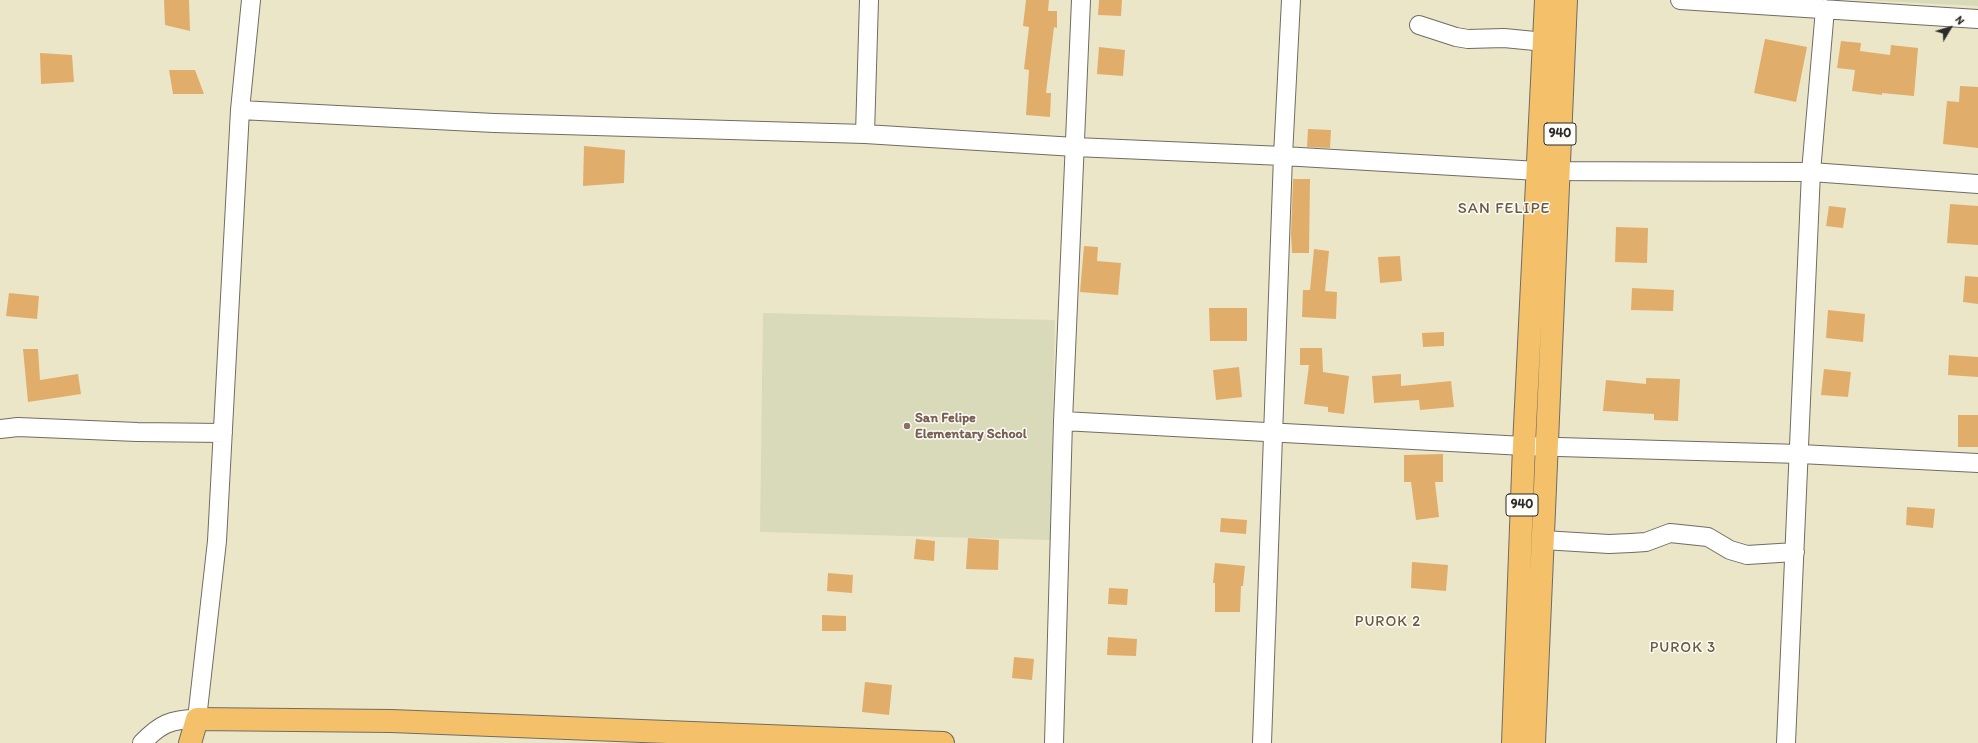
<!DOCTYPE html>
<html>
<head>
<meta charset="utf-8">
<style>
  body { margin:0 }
  #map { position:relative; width:1978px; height:743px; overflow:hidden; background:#ece6c8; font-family:Itim,sans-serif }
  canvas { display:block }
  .north { position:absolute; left:1930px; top:8px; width:40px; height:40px; -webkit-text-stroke:3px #fdfcf7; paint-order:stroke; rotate:52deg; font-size:11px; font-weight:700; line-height:16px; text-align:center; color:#2b2b2b }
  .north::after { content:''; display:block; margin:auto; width:14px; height:18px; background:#2b2b2b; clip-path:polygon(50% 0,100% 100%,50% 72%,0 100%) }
</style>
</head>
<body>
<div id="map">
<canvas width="1978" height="743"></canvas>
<div class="north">N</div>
</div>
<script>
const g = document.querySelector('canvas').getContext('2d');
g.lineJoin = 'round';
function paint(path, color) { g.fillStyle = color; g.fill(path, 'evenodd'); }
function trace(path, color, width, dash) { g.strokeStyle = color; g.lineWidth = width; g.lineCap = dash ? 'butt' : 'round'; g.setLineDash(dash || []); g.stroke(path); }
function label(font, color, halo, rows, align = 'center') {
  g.font = font + ' Itim,sans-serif'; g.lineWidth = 3; g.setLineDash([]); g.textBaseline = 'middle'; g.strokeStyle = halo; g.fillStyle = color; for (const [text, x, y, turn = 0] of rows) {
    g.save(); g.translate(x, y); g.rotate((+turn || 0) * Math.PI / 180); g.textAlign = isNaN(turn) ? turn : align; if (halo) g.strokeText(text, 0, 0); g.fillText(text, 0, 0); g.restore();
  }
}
const built = new Path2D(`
  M1860 0H1978V6Z
  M763 313 1055 320 1050 540 760 532Z`);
const building = new Path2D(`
  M164 0H189L190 31 165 25Z
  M1026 0H1049L1048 11H1057V28L1054 27 1046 93H1051L1050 117 1026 115 1029 70 1024 69 1029 27 1023 26Z
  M1099 0H1122L1121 16 1098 15Z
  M1765 39 1807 47 1796 102 1754 93Z
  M1841 41 1861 43 1860 51 1890 55 1891 45 1918 48 1914 96 1882 93V95L1852 91 1855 70 1837 68Z
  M1099 47 1125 50 1123 76 1097 74Z
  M40 53 72 55 74 82 41 84Z
  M169 70H195L204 94H173Z
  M1960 86 1978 87V148L1943 144 1947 101 1959 102Z
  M1308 129 1331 130 1330 148 1307 147Z
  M584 146 625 150 624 183 583 186Z
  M1293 179H1310L1309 253H1292L1291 234Z
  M1950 204 1978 206V245L1947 243Z
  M1829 206 1846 208 1843 228 1826 226Z
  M1616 227 1648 228 1647 263 1615 262Z
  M1084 246 1098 247 1097 261 1121 263 1118 295 1080 292Z
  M1314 249 1329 251 1325 291 1337 292 1336 319 1302 317 1303 290H1310Z
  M1400 256 1402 281 1380 283 1378 257Z
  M1965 276 1978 277V304L1963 302Z
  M1632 288 1674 290 1673 311 1631 310Z
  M9 293 39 296 37 319 6 316Z
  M1209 308H1247V341H1210Z
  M1828 310 1865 314 1863 342 1826 338Z
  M1444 332V346L1423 347 1422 333Z
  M1300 348H1322L1323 372 1349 376 1344 414 1328 412V407L1304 404 1309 365H1300Z
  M23 349H38L40 380 78 374 81 394 28 402Z
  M1949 355 1978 357V377L1948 375Z
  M1239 367 1242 397 1216 400 1213 370Z
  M1824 369 1851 372 1848 397 1821 395Z
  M1401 374V386L1451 381 1454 407 1420 410 1419 400 1374 403 1372 376Z
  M1646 378 1680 379 1678 421 1654 420V414L1603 411 1606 380 1646 384Z
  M1958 415H1978V447H1958Z
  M1443 454V482H1435L1439 517 1416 520 1411 482H1404V455Z
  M1907 507 1935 509 1933 528 1906 525Z
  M1221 518 1247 520 1246 534 1220 532Z
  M968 538 999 540 998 570 966 569Z
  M916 539 935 541 934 561 914 559Z
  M1412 562 1448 565 1446 591 1411 588Z
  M1215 563 1245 566 1243 586H1241L1240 612H1215V583H1213Z
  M828 573 853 575 852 593 827 591Z
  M1109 588 1128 589 1127 605 1108 604Z
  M822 615 846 616V631H822Z
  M1108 637 1137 639 1136 656 1107 655Z
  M1014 657 1034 659 1032 680 1012 678Z
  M865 682 892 685 889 715 862 712Z`);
const minor = new Path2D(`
  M1680 0 1978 19
  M1419 25 1456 37 1468 39 1504 38 1545 42
  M240 110 494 123 865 134 1075 147 1283 156 1538 171 1811 172 1978 184
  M865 134 869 0
  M1063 421 1524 446 1800 454 1978 463
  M0 429 18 427 137 432 223 433
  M1543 540 1609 544 1631 543 1646 542 1670 533 1708 537 1730 550 1747 555 1795 552
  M142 743C160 724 171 719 197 719L217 541 240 110 251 0
  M1054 743 1063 421 1081 0
  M1262 743 1283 156 1291 0
  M1786 743 1811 172 1825 9`);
const major = new Path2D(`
  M190 743 197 719 391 721 943 743`);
const highway = new Path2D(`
  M1513 743 1524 446 1546 0
  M1534 743 1566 0`);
const markers = [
  [907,426,4,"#8d6e63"]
];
const shields = [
  [1560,134,32],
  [1522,505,32]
];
const shieldNames = [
  ["940",1560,134],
  ["940",1522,505]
];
const educationNames = [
  ["San Felipe",915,418],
  ["Elementary School",915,434]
];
const neighbourhoodNames = [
  ["PUROK 2",1388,622],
  ["PUROK 3",1683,648]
];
const quarterNames = [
  ["SAN FELIPE",1504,209]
];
paint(built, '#d9dab9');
paint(building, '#e1ad6b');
trace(minor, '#6f6c62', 20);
trace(major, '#6f6c62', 24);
trace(highway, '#6f6c62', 24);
trace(minor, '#fff', 18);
trace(major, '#f4c16a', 22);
trace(highway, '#f4c16a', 22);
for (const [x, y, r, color] of markers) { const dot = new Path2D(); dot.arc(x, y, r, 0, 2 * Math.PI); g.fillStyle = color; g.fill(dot); trace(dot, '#fdfcf7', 1.5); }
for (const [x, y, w] of shields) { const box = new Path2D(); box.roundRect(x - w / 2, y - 11, w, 22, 3); g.fillStyle = '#fdfcf7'; g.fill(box); trace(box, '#2b2b2b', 1); }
label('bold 13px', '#2b2b2b', null, shieldNames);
label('bold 14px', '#785e54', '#fdfcf7', educationNames, 'left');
g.letterSpacing = '1px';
label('15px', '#6b5841', '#fdfcf7', neighbourhoodNames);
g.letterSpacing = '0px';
g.letterSpacing = '1px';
label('16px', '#6b5841', '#fdfcf7', quarterNames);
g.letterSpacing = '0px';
</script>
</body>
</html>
